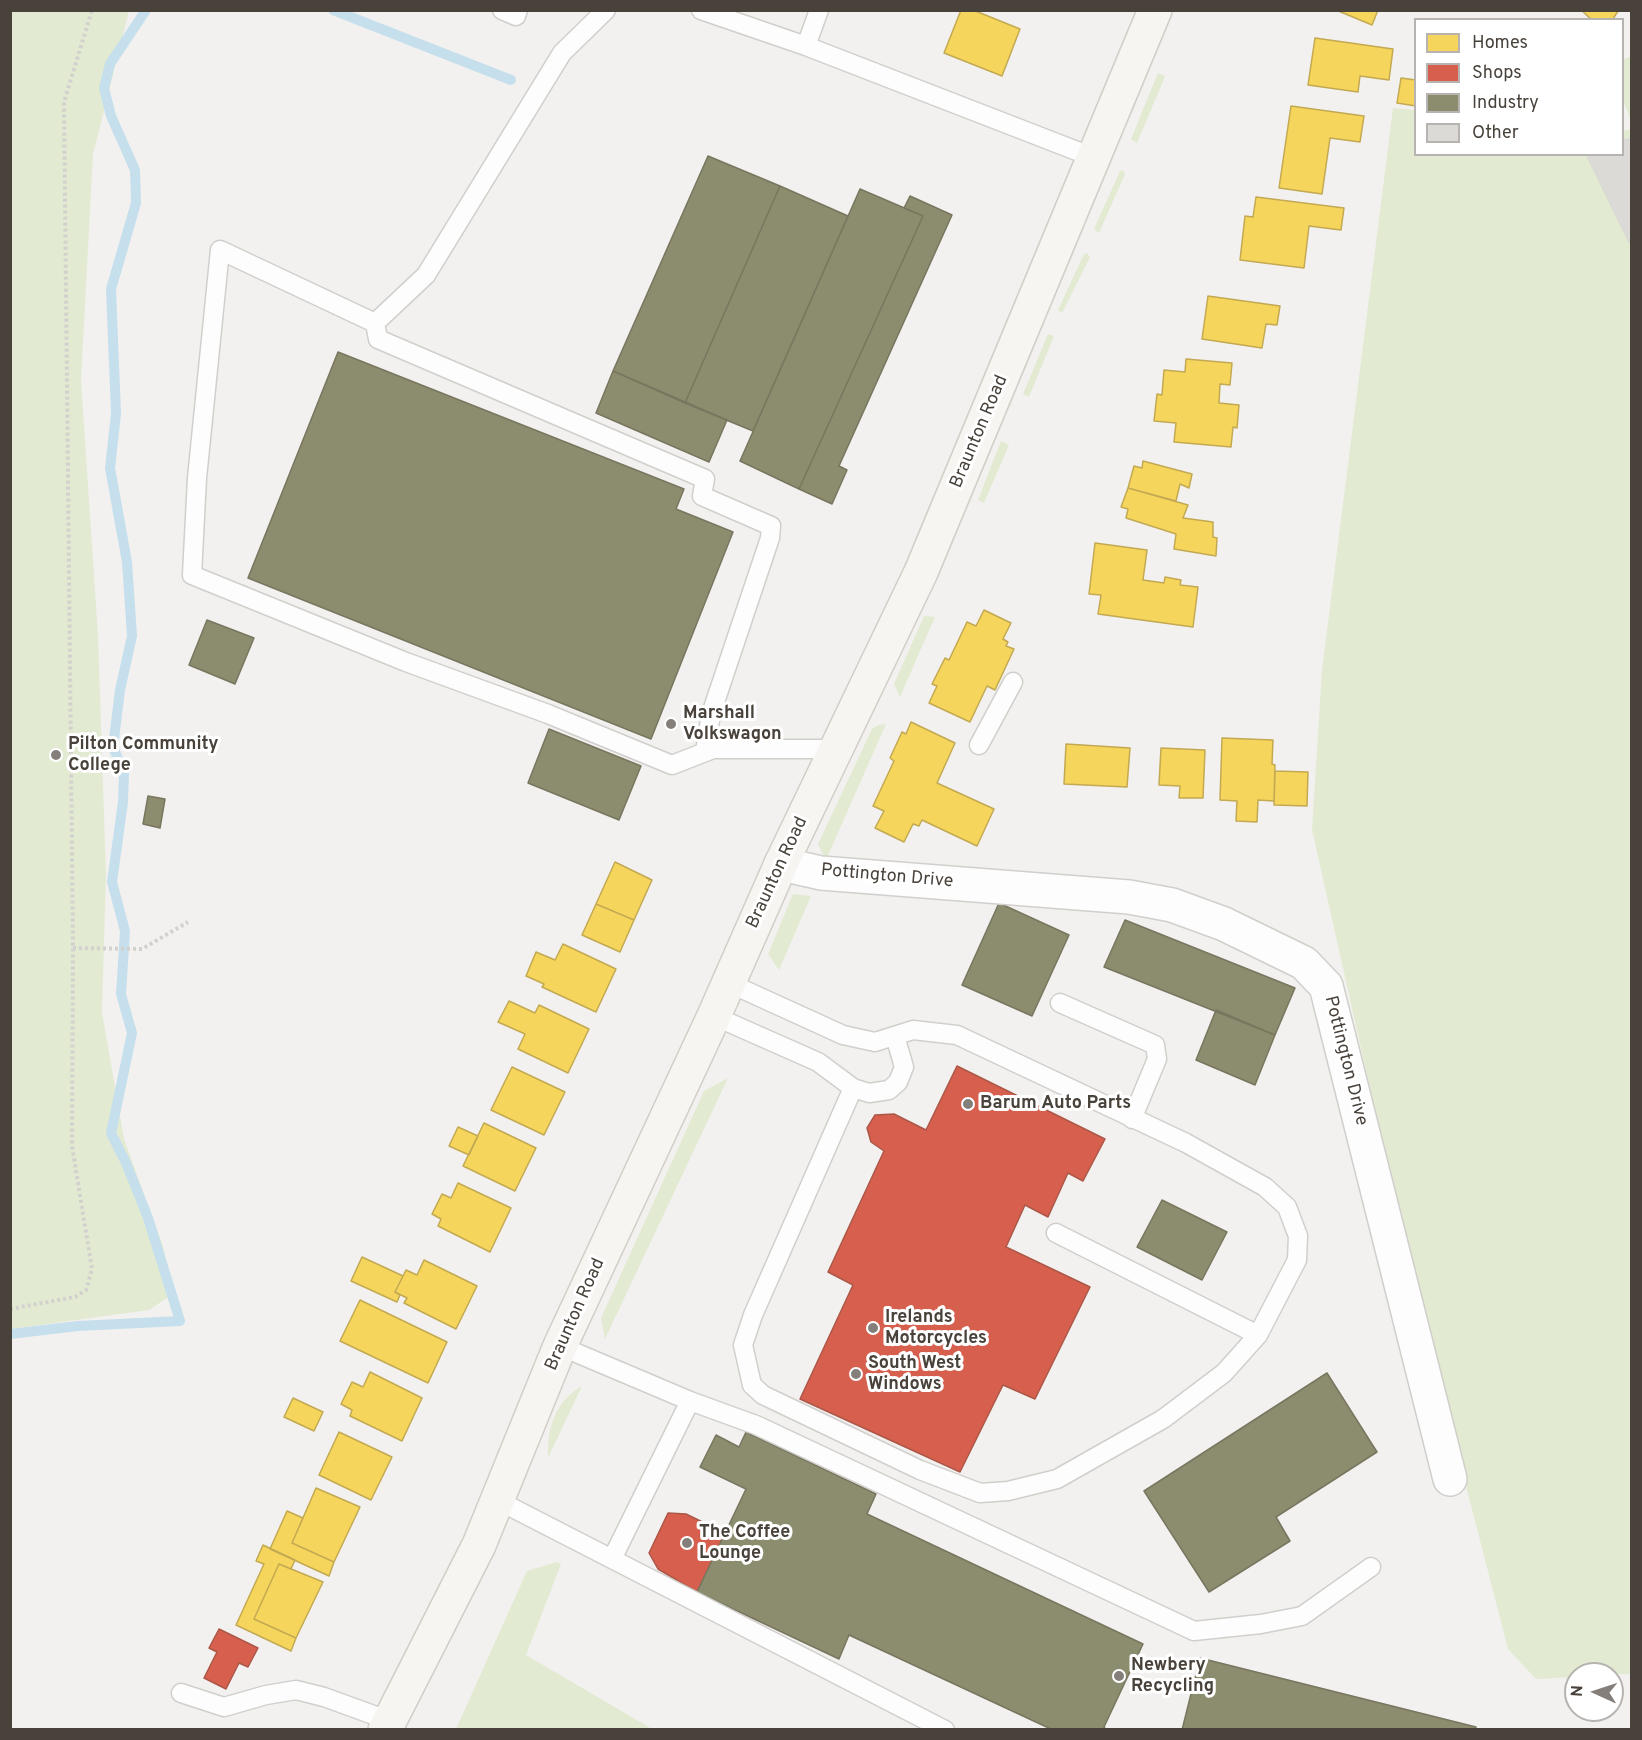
<!DOCTYPE html>
<html>
<head>
<meta charset="utf-8">
<style>
  body { margin:0 }
  #map { position:relative; width:1642px; height:1740px; overflow:hidden; background:#f3f1ef; font-family:Overpass,sans-serif }
  canvas { display:block }
  .frame { position:absolute; inset:0; border:12px solid #49423b; pointer-events:none }
  .legend { position:absolute; left:1414px; top:18px; width:210px; height:138px; box-sizing:border-box; background:#fff; border:2px solid #b6b3b1; margin:0; padding:8px 10px; list-style:none; font-size:18px; color:#49423b }
  .legend li { display:flex; align-items:center; gap:12px; height:30px }
  .legend b { width:30px; border:2px solid #b6b3b1 }
  .north { position:absolute; left:1564px; top:1662px; width:60px; height:60px; box-sizing:border-box; background:#fff; border:2px solid #b6b3b1; border-radius:50%; rotate:273deg; font-size:16px; font-weight:700; line-height:24px; text-align:center; color:#49423b }
  .north::after { content:''; display:block; margin:auto; width:21px; height:27px; background:#847f7a; clip-path:polygon(50% 0,100% 100%,50% 72%,0 100%) }
</style>
</head>
<body>
<div id="map">
<canvas width="1642" height="1740"></canvas>
<div class="frame"></div>
<ul class="legend">
<li><b style="height:16px;background:#f6d55c"></b>Homes</li>
<li><b style="height:16px;background:#d6604d"></b>Shops</li>
<li><b style="height:16px;background:#8c8c6e"></b>Industry</li>
<li><b style="height:16px;background:#dcdad7"></b>Other</li>
</ul>
<div class="north">N</div>
</div>
<script>
const g = document.querySelector('canvas').getContext('2d');
g.lineJoin = 'round';
function paint(path, color) { g.fillStyle = color; g.fill(path, 'evenodd'); }
function trace(path, color, width, dash) { g.strokeStyle = color; g.lineWidth = width; g.lineCap = dash ? 'butt' : 'round'; g.setLineDash(dash || []); g.stroke(path); }
function label(font, color, halo, rows, align = 'center') {
  g.font = font + ' Overpass,sans-serif'; g.lineWidth = 6; g.setLineDash([]); g.textBaseline = 'middle'; g.strokeStyle = halo; g.fillStyle = color; for (const [text, x, y, turn = 0] of rows) {
    g.save(); g.translate(x, y); g.rotate((+turn || 0) * Math.PI / 180); g.textAlign = isNaN(turn) ? turn : align; if (halo) g.strokeText(text, 0, 0); g.fillText(text, 0, 0); g.restore();
  }
}
const green = new Path2D(`
  M10 11H129L93 154 81 380 98 636 106 874 102 1012 124 1139 163 1246 173 1294 149 1310 11 1329Z
  M1631 56V120L1623 100V60Z
  M1158 73 1165 76 1164 79 1137 143 1131 139Z
  M1393 108 1415 110 1416 154H1622L1623 130H1631V1674H1576V1677L1536 1679 1508 1649 1414 1284 1312 830 1322 670Z
  M1123 170 1125 174 1099 233 1094 229 1120 171Z
  M1087 253 1090 257 1062 313 1058 310 1084 254Z
  M1048 334 1054 336 1029 397 1023 394Z
  M1001 441 1009 445 984 503 978 500Z
  M924 616 935 617 900 697 894 684Z
  M886 724 826 860 818 844 872 729 878 725Z
  M793 894 811 896 779 970 768 954Z
  M728 1078 605 1339 601 1318 704 1091Z
  M582 1386 548 1458C547 1428 555 1401 582 1386Z
  M557 1562 561 1564 526 1655 652 1729H456L527 1571Z`);
const homes = new Path2D(`
  M961 10H973L1020 29 1002 76 944 53Z
  M1336 10H1378L1372 25Z
  M1581 10H1619L1612 20H1592Z
  M1315 38 1393 49 1389 80 1360 76 1358 92 1308 85Z
  M1401 78 1416 80V106L1397 103Z
  M1291 106 1364 116 1360 142 1330 138 1322 194 1279 188Z
  M1256 197 1344 208 1341 230 1309 226 1304 268 1240 260 1245 216 1253 217Z
  M1208 296 1280 306 1277 325 1266 324 1262 348 1202 339Z
  M1186 359 1232 363 1230 385 1220 384 1219 403 1239 405 1237 428 1233 427 1231 447 1174 442 1176 423 1154 421 1157 394 1162 395 1164 370 1185 372Z
  M1143 461 1192 474 1189 488 1180 484 1176 501 1128 488 1134 466 1142 468Z
  M1128 488 1188 505 1183 518 1213 522V537L1217 538 1216 556 1174 549 1176 534 1126 518 1128 509 1121 507Z
  M1095 543 1147 550 1143 580 1164 583 1165 577 1181 580 1180 585 1198 587 1193 627 1098 614 1101 595 1089 594Z
  M984 610 1011 623 1003 639 1008 642 1006 646 1014 649 995 690 987 686 970 722 929 703 937 686 932 684 945 658 949 660 967 622 976 626Z
  M911 722 955 743 937 783 994 809 977 846 922 820 919 826 913 824 904 842 875 828 884 811 873 806 894 761 890 758 902 732 906 734Z
  M1222 738 1273 740 1272 764 1275 765 1274 801 1258 800 1257 822 1236 821 1237 801 1220 800Z
  M1066 744 1130 748 1127 787 1064 784Z
  M1161 748 1205 750 1203 798H1179L1180 786 1159 785Z
  M1275 771 1308 772 1307 806 1274 805Z
  M615 862 652 880 634 920 596 904Z
  M596 904 634 920 620 952 582 935Z
  M563 944 616 969 596 1012 542 987 544 984 526 976 536 952 555 960Z
  M509 1001 535 1013 539 1005 589 1029 568 1073 518 1049 525 1034 498 1022Z
  M512 1067 565 1092 544 1135 491 1110Z
  M484 1123 536 1148 515 1191 463 1166Z
  M458 1127 478 1136 469 1155 449 1146Z
  M458 1183 511 1208 490 1252 438 1226 441 1219 432 1214 442 1194 451 1198Z
  M362 1257 403 1276 395 1292 400 1295 397 1302 351 1281Z
  M424 1260 477 1286 456 1329 404 1303 407 1298 395 1292 406 1270 417 1275Z
  M360 1300 447 1342 428 1383 340 1341Z
  M370 1372 422 1398 402 1441 350 1416 352 1410 341 1404 352 1382 363 1387Z
  M293 1398 323 1412 314 1431 284 1417Z
  M339 1432 392 1457 371 1500 319 1475Z
  M316 1488 360 1507 334 1562 292 1543Z
  M287 1511 303 1518 292 1543 334 1562 329 1576 270 1549Z
  M263 1545 295 1560 291 1569 279 1564 254 1619 296 1638 291 1651 236 1625 264 1564 256 1561Z
  M279 1564 323 1582 296 1638 254 1619Z`);
const shops = new Path2D(`
  M957 1066 1105 1139 1083 1181 1068 1173 1048 1217 1025 1205 1006 1247 1090 1287 1035 1399 1003 1385 960 1472 800 1399 853 1285 828 1272 884 1151 871 1142 867 1128 875 1115 894 1114 926 1130Z
  M668 1513 686 1514 725 1533 697 1592 658 1569 649 1553Z
  M219 1629 258 1648 248 1667 239 1663 226 1689 204 1678 217 1652 209 1648Z`);
const industry = new Path2D(`
  M708 156 780 186 685 403 613 371Z
  M780 186 848 216 753 431 685 403Z
  M860 189 923 216 799 489 740 461Z
  M910 196 952 215 839 466 847 470 832 504 799 489 923 216 904 208Z
  M338 352 684 489 676 509 733 532 651 739 248 578Z
  M613 371 727 420 709 462 596 413Z
  M207 620 254 638 235 684 189 665Z
  M549 729 641 766 619 820 528 783Z
  M148 796 165 799 160 828 143 824Z
  M999 903 1069 935 1032 1016 962 985Z
  M1125 920 1295 988 1275 1035 1104 967Z
  M1216 1010 1275 1035 1255 1085 1196 1060Z
  M1162 1200 1227 1232 1202 1280 1137 1247Z
  M1327 1373 1377 1452 1276 1517 1290 1541 1209 1592 1144 1491Z
  M746 1432 876 1494 867 1514 1143 1644 1104 1727 1106 1730H1053L849 1635 839 1659 697 1592 746 1489 700 1467 716 1435 739 1447Z
  M1200 1658 1476 1727 1475 1730H1182Z`);
const stream = new Path2D(`
  M333 10 511 80
  M10 1334 78 1326 180 1321 148 1218 126 1163 111 1133 132 1033 121 994 125 931 112 882 123 802 124 773 113 747 120 690 132 636 127 562 110 468 116 414 111 289 136 203 135 170 111 116 104 88 110 64 146 10`);
const building = new Path2D(`
  M1631 139 1632 241 1629 242 1586 154H1622V140Z`);
const path = new Path2D(`
  M73 948 142 949 188 922
  M10 1309 75 1297 86 1290 92 1269 72 1146 73 948 64 102 92 10`);
const service = new Path2D(`
  M502 10 516 16 518 10
  M701 10 806 46 1095 158
  M806 46 819 10
  M375 323 220 250 197 478 192 575 406 662 548 714 672 765 713 749H836
  M375 323 378 339 705 479 702 496 771 526 770 538 711 714 705 752
  M375 323 426 275 562 53 606 10
  M979 745 1013 682
  M729 983 843 1035 875 1042 913 1030 957 1035 1186 1143 1265 1187 1287 1207 1298 1236 1297 1260 1258 1335 1224 1373 1163 1419 1057 1479 1008 1491 980 1493 920 1470 763 1395 752 1385 743 1345 753 1315 853 1088
  M1060 1003 1155 1045 1157 1059 1132 1119
  M714 1016 818 1062 853 1088 869 1093 889 1090 898 1082 904 1067 895 1036
  M1056 1233 1258 1335
  M560 1346 690 1401 612 1559
  M690 1401 756 1425 1194 1631 1261 1624 1302 1616 1371 1567
  M499 1501 945 1730
  M181 1693 224 1707 266 1695 296 1690 324 1697 390 1721`);
const minor = new Path2D(`
  M781 864 821 873 1129 897 1172 905 1224 924 1304 963 1326 986 1450 1479`);
const secondary = new Path2D(`
  M385 1730 479 1545 560 1346 714 1016 781 864 921 572 1155 10`);
const markers = [
  [671,724,6,"#847f7a"],
  [56,755,6,"#847f7a"],
  [968,1104,6,"#847f7a"],
  [873,1328,6,"#847f7a"],
  [856,1374,6,"#847f7a"],
  [687,1543,6,"#847f7a"],
  [1119,1676,6,"#847f7a"]
];
const streetNames = [
  ["Braunton Road",980,432,-67],
  ["Braunton Road",778,873,-65],
  ["Pottington Drive",887,877,5],
  ["Pottington Drive",1345,1061,76],
  ["Braunton Road",576,1315,-66]
];
const poiNames = [
  ["Marshall",683,714],
  ["Volkswagon",683,735],
  ["Pilton Community",68,745],
  ["College",68,766],
  ["Barum Auto Parts",980,1104],
  ["Irelands",885,1318],
  ["Motorcycles",885,1339],
  ["South West",868,1364],
  ["Windows",868,1385],
  ["The Coffee",699,1533],
  ["Lounge",699,1554],
  ["Newbery",1131,1666],
  ["Recycling",1131,1687]
];
paint(green, '#e2ead2');
paint(homes, '#f6d55c');
trace(homes, '#c2a952', 1.5);
paint(shops, '#d6604d');
trace(shops, '#ac5748', 1.5);
paint(industry, '#8c8c6e');
trace(industry, '#78765f', 1.5);
trace(stream, '#c5dfec', 10);
paint(building, '#dcdad7');
trace(building, '#dbd8d5', 1.5);
trace(service, '#d1cfcc', 21);
trace(minor, '#d1cfcc', 36);
trace(secondary, '#d1cdc7', 36);
trace(path, '#d3d1cd', 4, [3, 3]);
trace(service, '#fdfdfd', 18);
trace(minor, '#fdfdfd', 33);
trace(secondary, '#f7f5f2', 33);
for (const [x, y, r, color] of markers) { const dot = new Path2D(); dot.arc(x, y, r, 0, 2 * Math.PI); g.fillStyle = color; g.fill(dot); trace(dot, '#fff', 2); }
label('18px', '#49423b', '#fff', streetNames);
label('bold 18px', '#49423b', '#fff', poiNames, 'left');
</script>
</body>
</html>
